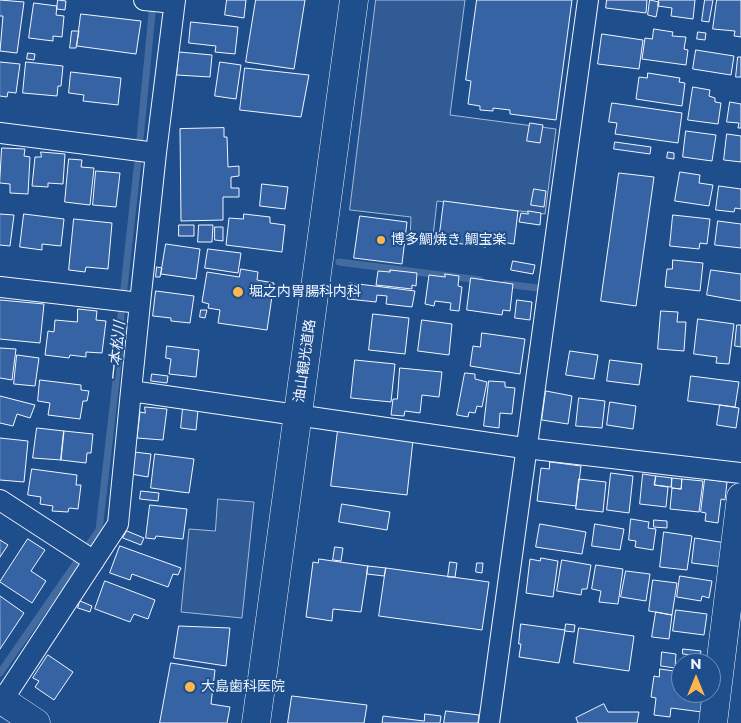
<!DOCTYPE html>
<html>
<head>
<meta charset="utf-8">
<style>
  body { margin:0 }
  #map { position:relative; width:741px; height:723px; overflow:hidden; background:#1f4e8c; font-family:Montserrat,sans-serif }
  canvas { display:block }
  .north { position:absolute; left:671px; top:653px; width:50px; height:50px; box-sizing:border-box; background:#1f4e8c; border:1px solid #7391ba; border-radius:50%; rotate:0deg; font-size:14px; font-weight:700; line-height:20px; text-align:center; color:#f2f6ff }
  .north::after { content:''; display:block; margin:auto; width:18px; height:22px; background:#ffb74d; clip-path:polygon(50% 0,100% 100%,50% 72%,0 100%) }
</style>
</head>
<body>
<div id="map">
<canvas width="741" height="723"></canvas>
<div class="north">N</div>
</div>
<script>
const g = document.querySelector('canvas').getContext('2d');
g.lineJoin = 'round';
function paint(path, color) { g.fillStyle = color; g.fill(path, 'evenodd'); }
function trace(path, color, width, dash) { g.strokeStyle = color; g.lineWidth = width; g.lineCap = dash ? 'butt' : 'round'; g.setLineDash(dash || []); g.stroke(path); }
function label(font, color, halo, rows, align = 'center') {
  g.font = font + ' Montserrat,"Noto Sans JP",sans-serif'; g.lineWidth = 4; g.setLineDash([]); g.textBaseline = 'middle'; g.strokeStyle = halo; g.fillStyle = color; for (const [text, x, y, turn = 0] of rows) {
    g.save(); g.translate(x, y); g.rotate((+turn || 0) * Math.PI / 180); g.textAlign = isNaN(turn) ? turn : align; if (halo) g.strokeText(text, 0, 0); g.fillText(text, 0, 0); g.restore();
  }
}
const built = new Path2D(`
  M376 0H465L450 115 556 129 545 214 437 201 432 245 410 241 411 217 350 210Z
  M218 499 254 502 242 618 181 612 189 529 215 531Z`);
const stream = new Path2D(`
  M339 262 480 280
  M505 284 538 288
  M0 673 99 530 122 328 120 324 138 160 153 3`);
const building = new Path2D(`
  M0 0 24 2 17 53 0 51 3 16H0Z
  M58 0 66 1 65 10 57 9Z
  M227 0H246L244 18 225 15Z
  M256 0H305L294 69 246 62Z
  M477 0H572L556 120 510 114V110L493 108V111L480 110V106L468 104 471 81 466 80Z
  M607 0H647L646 13 606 8Z
  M650 0 659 2 656 17 648 15Z
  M659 0H695L693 19 671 16 672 8 658 6Z
  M705 0H713L709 22 702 21Z
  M717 0H741V37L734 36 735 31 713 29Z
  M34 3 57 6 56 15 64 16 62 37 53 36V41L29 38Z
  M81 14 141 21 136 54 77 46Z
  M191 22 238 27 235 54 215 52 216 46 189 43Z
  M654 29 673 32 672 36 686 37 684 49 688 50 686 65 642 59 645 38 652 39Z
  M72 31H79L76 48H70Z
  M698 32 706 33 705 40 697 39Z
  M602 34 643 40 639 69 598 64Z
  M696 50 734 56 731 75 693 69Z
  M179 52 212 55 210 77 177 75Z
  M28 53 35 54 34 60 27 59Z
  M738 57H741V77H736Z
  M0 62 20 64 16 93 8 92 7 97 0 96Z
  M26 62 63 66 61 86H58L57 96 23 93Z
  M220 62 241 65 236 99 215 96Z
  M245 68 309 75 301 117 240 110Z
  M71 72 121 78 118 105 83 101 84 95 69 93Z
  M648 73 680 78 679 82 685 83 682 106 636 99 639 77 647 78Z
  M693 87 710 90 709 96 715 98V102L721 103 718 124 688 120Z
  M730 102 741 104V128H738L739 123 727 122Z
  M612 103 682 113 678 143 615 134 617 123 609 122Z
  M530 123 543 125 540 143 527 141Z
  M224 128V137H227L228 167 239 166V176L231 177V188H239V197H223V220L181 221 180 129Z
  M686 131 716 135 712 161 683 157Z
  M727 134 741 136V162L724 160Z
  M615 142 651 147 650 154 614 149Z
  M2 148 25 149 24 156 30 157 28 194 10 193V184L0 183Z
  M41 152 65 154 63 184 48 183V187L32 186 35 157H41Z
  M668 152 674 153V159L667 158Z
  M69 159 82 160 81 167 94 168 90 205 65 202Z
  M96 171 120 173 116 207 93 205Z
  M680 172 700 175 699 183 713 185 709 206 675 201Z
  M619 173 654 177 636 306 601 301Z
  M262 184 288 187 285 209 260 206Z
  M719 186 741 189V209L735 208 734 212 716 210Z
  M534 189 546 191 544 207 531 205Z
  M444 201 518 211 514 244 487 240 486 247 439 241Z
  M528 211 541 213 540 225 519 222 521 213 528 214Z
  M0 214 14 215 10 246 0 245Z
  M24 214 64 219 61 246 42 244V250L20 247Z
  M244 214 270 217V223L285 225 282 252 226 245 229 218 243 219Z
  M673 215 710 219 707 244 700 243 699 249 670 246Z
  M360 216 407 222 402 264 354 258Z
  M74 219 112 223 108 269 86 267 85 272 69 270Z
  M718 221 741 224V248L715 245Z
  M179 225H194V236H179Z
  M199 225H213L212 242H198Z
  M215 227H223V241L215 240Z
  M166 244 200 249 196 279 161 274Z
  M208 249 241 253 238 273 205 268Z
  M673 260 703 263 700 291 665 287 667 269H672Z
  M513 261 535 265 533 274 511 270Z
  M157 267 162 268 160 277H156Z
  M241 269 258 272 257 280 274 283 267 330 218 323 220 310 208 308 209 304 202 302 207 272 239 277Z
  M390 270 417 273 416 286 412 285V289L376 285 378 271 390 272Z
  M711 270 741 274V301L707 295Z
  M445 274 459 276 458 286 462 287 459 311 450 310 451 303 435 301 434 306 425 304 429 275 445 277Z
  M471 278 513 284 510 311 503 310 502 315 467 310Z
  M350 283 415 291 412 307 386 304 387 296 377 295 376 302 348 299Z
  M156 291 194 296 190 323 171 321V318L153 316Z
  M0 300 44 304 40 343 0 339Z
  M517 300 532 302 530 320 515 318Z
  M78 309 97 311 96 320 106 321 102 353 86 352V357L70 355 69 358 45 355 48 331 54 332 55 320 77 322Z
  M201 310H207L205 318 200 317Z
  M661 311 678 312 677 322H686L684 351 658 349Z
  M373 314 409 318 405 354 369 350Z
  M698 319 734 324 729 364 716 363 717 357 694 354Z
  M422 320 452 324 449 355 418 351Z
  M737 325H741V347L735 346Z
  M482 333 525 339 520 374 470 366 473 346 480 347Z
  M167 346 199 350 196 377 169 374 171 359 166 358Z
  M0 348 16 349 12 380 0 378Z
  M570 351 598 355 594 379 566 375Z
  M17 355 39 358 35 386 14 384Z
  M355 360 395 364 391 402 351 398Z
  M610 360 642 364 639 385 607 381Z
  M400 368 442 372 439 397 422 395 420 413 405 411 404 416 391 415 393 399H397Z
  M465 373 475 374V379L487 382 482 407 477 406 475 413 469 412 468 417 457 415Z
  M152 374 168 376 167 383 151 381Z
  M691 376 739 382 735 407 688 401Z
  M40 380 81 385V390L89 391 87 401H83L80 419 48 415 50 403 38 401Z
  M489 381 505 382V387L515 388 512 414 500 413 499 428 484 426Z
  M546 391 572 396 568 424 542 420Z
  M0 396 35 405 30 418 17 414 13 426 0 423Z
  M579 398 605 401 602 428 576 426Z
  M610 402 636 406 633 429 607 425Z
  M720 405 739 408 736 428 717 425Z
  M145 407 167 409 163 440 137 438 140 412 145 413Z
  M183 408 198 410 196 430 181 428Z
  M37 428 64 431 61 460 33 458Z
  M338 430 413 440 407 495 331 486Z
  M64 431 93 434 91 453H87L86 463 61 460Z
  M0 438 28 441 24 482 0 480Z
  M134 452 151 454 148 477 131 474Z
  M155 454 194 459 189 493 151 488Z
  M550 462 581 466 576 506 537 501 541 468 549 469Z
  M32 469 77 475 76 485H81L78 509 69 508 68 512 52 511 53 506 40 504 41 497 28 495Z
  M611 473 633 476 629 513 607 510Z
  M643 474 656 476 654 485 668 487 666 507 640 504Z
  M656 476 672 478 671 487 655 485Z
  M672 478 682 479 681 489 672 488Z
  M579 479 606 482 603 512 576 509Z
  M682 479 703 481 699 512 670 509 672 488 681 489Z
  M705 479 727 482 725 500 721 499 718 523 705 521 706 513 701 512Z
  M141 491 159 493 158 501 140 499Z
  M342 504 390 512 387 530 339 522Z
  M150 505 187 509 183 539 156 536 155 539 146 538Z
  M631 519 649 522 648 528 656 529 653 550 635 547 636 541 629 540Z
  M654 520 667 521V528L654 527Z
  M540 524 586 532 582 554 536 547Z
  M595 524 624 529 620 550 592 546Z
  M127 531 144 538 141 545 123 538Z
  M664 532 692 536 687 570 660 567Z
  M695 538 726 543 723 567 692 563Z
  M28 539 45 550 31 571 46 581 32 603 0 582Z
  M0 540 8 545 0 557Z
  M120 546 181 568 178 575 173 574 168 587 132 574 130 580 110 573Z
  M335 547 343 548 341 561 333 560Z
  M541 558 558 561 553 597 526 593 530 559 540 561Z
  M319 559 368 566 361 612 333 609 332 621 306 617 313 562 318 563Z
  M562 560 591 565 587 589H582L581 595 557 591Z
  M450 562 457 563 455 577H448Z
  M477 563H483L482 573 476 572Z
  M596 565 623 569 618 604 599 602 601 591 592 589Z
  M368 566 386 568 384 576 367 574Z
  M386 568 489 582 482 630 379 616Z
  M626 571 650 574 646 601 621 597Z
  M680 576 712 581 709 598 702 596 701 601 677 597Z
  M653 580 677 583 672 615 649 611Z
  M105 581 155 600 148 619 134 614 130 622 95 609Z
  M0 596 24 613 0 649Z
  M80 601 92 606 90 612 78 608Z
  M676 610 707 614 704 635 673 631Z
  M656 612 672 615 669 639 652 637Z
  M521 624 565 630 559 663 519 657 521 644H519Z
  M566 624 575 625 574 632 565 631Z
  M179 626 230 628 226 666 174 658Z
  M579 628 634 636 629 671 574 663Z
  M683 649 701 651 700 656 683 654Z
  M662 652 676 654 675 668 661 666Z
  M48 655 73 672 54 700 35 687 39 681 33 678Z
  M171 663 215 670 211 704 230 707 227 723H160Z
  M660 669 681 672V693H704L702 712 671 708 670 717 654 715 656 698 651 697 654 676 659 677Z
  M292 696 367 705 364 723H288Z
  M604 704 608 712H639L637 723H578L576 718Z
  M446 711 479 715 478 723H444Z
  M425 714 441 716 440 723H382L383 716 424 721Z`);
const street = new Path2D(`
  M144 0 174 3
  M0 133 156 153 140 303
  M156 153 175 0
  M0 287 140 303 131 391 517 447 741 473
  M0 500 94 561
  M0 704 118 524 131 391
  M489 723 588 0`);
const secondary = new Path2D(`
  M0 699 36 723
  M256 723 354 0
  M713 723 741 497`);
const markers = [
  [381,240,5,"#ffb74d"],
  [238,292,6,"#ffb74d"],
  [190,687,6,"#ffb74d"]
];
const poiNames = [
  ["博多鯛焼き 鯛宝楽",391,240],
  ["堀之内胃腸科内科",249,292],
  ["大島歯科医院",201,687]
];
const streetNames = [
  ["油山観光道路",305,361,-82]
];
const waterNames = [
  ["一本松川",117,351,-84]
];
paint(built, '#305b95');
trace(built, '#a8bbd7', 1);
trace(stream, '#446ba0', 7);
paint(building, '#3563a3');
trace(building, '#f2f6ff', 1);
trace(street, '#f2f6ff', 22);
trace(secondary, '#f2f6ff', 29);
trace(street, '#1f4e8c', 20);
trace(secondary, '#1f4e8c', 28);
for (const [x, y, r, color] of markers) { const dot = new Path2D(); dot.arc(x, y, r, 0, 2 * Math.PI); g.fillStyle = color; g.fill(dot); trace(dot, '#1f4e8c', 2); }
label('14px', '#f2f6ff', '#1f4e8c', poiNames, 'left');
label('14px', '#f2f6ff', '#1f4e8c', streetNames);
label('italic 15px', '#f2f6ff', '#1f4e8c', waterNames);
</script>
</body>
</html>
